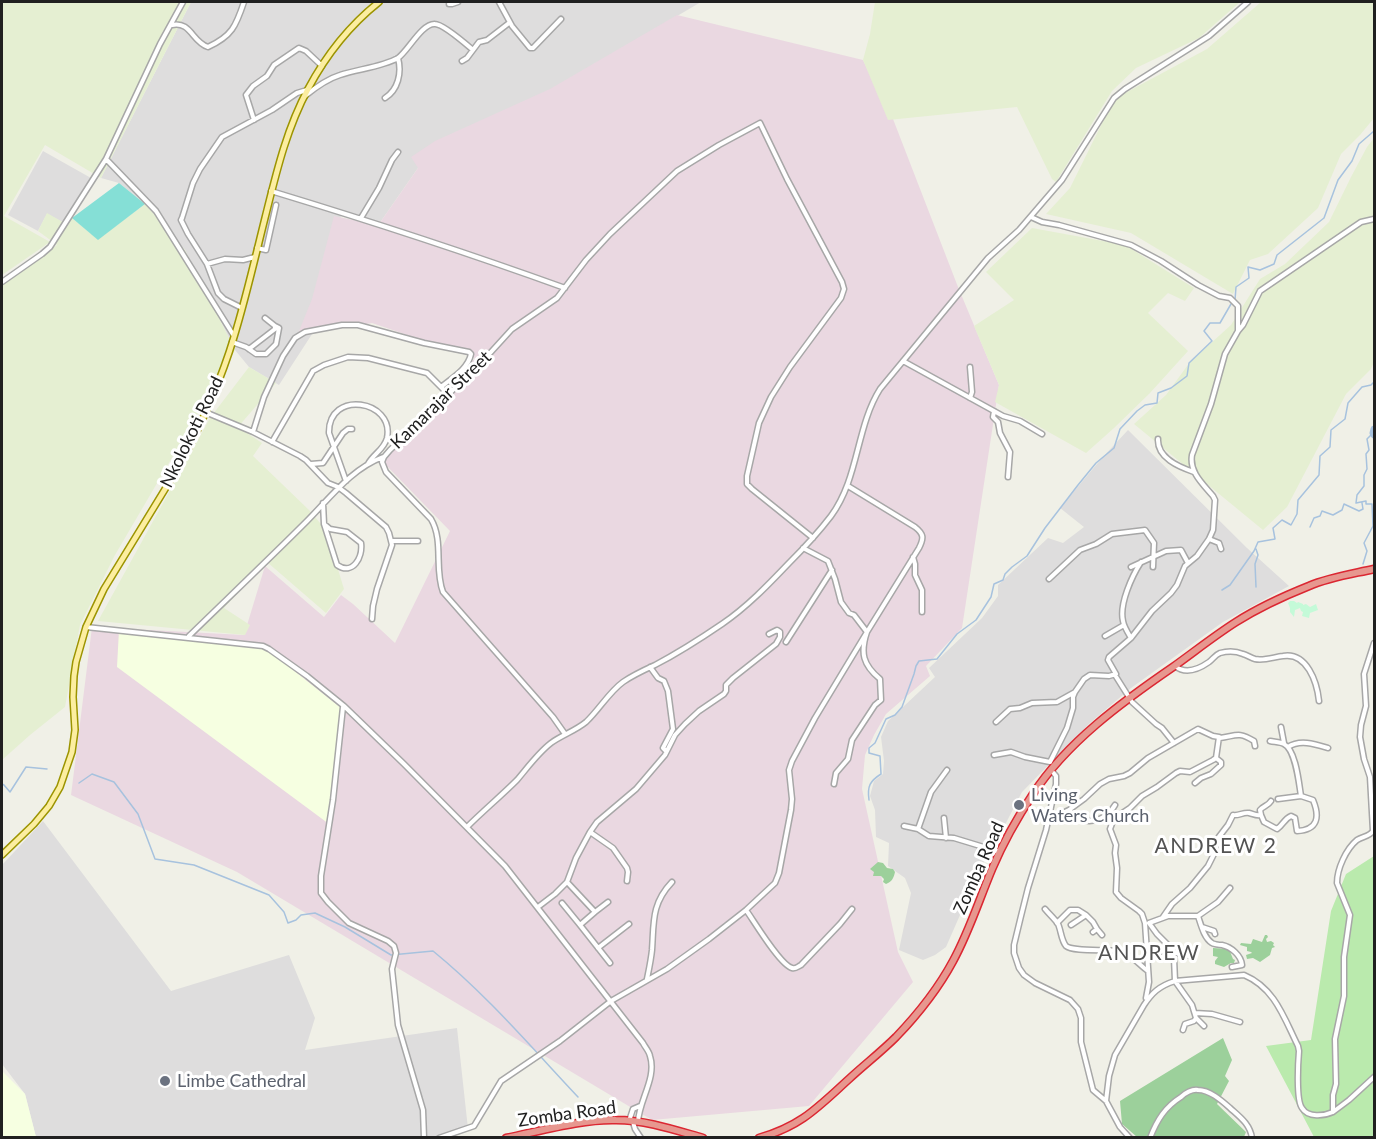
<!DOCTYPE html>
<html>
<head>
<meta charset="utf-8">
<style>
  body { margin:0 }
  #map { position:relative; width:1376px; height:1139px; overflow:hidden; background:#f0f0e7; font-family:Lato,sans-serif }
  canvas { display:block }
  .frame { position:absolute; inset:0; border:3px solid #202020; pointer-events:none }
</style>
</head>
<body>
<div id="map">
<canvas width="1376" height="1139"></canvas>
<div class="frame"></div>
</div>
<script>
const g = document.querySelector('canvas').getContext('2d');
g.lineJoin = 'round';
function paint(path, color) { g.fillStyle = color; g.fill(path, 'evenodd'); }
function trace(path, color, width, dash) { g.strokeStyle = color; g.lineWidth = width; g.lineCap = dash ? 'butt' : 'round'; g.setLineDash(dash || []); g.stroke(path); }
function label(font, color, halo, rows, align = 'center') {
  g.font = font + ' Lato,sans-serif'; g.lineWidth = 6; g.setLineDash([]); g.textBaseline = 'middle'; g.strokeStyle = halo; g.fillStyle = color; for (const [text, x, y, turn = 0] of rows) {
    g.save(); g.translate(x, y); g.rotate((+turn || 0) * Math.PI / 180); g.textAlign = isNaN(turn) ? turn : align; if (halo) g.strokeText(text, 0, 0); g.fillText(text, 0, 0); g.restore();
  }
}
const residential = new Path2D(`
  M191 2H701L418 168 379 224H373L341 216 317 307 314 331 279 385 249 367 235 350 185 250 145 204 119 183 101 178Z
  M43 151 91 178 66 224 47 214 38 231 8 215Z
  M1128 430 1247 548 1289 586 1223 622 1131 688 1090 723 1022 792 995 844 981 867 946 947 935 955 923 960 899 950 911 893 905 878 888 866 889 843 876 837 875 810 870 796 874 781 883 774 884 761 881 737 888 721 935 677 929 668 982 618 998 596V585L1048 538 1063 543 1084 527 1060 508 1102 458Z
  M43 821 171 991 289 955 315 1018 305 1050 457 1028 468 1129 463 1131 436 1138 36 1137 25 1094 2 1064V865Z`);
const industrial = new Path2D(`
  M677 15 863 60 893 119 958 287 999 385 962 628 926 666 930 676 886 714 874 735 865 755 862 789 898 952 913 982 809 1106 652 1120 237 872 71 795 92 627 244 635 265 566 324 617 341 595 353 604 395 643 450 531 382 461 475 358 372 323 297 336 312 299 334 216 373 224H379L418 168 411 157 435 141 550 89Z`);
const education = new Path2D(`
  M119 630 263 646 341 708 329 824 117 667Z
  M2 1071 25 1094 36 1137H2Z`);
const farmland = new Path2D(`
  M2 2H191L101 178 45 145 4 216 50 242 2 275Z
  M875 2H1240L1199 38 1136 68 1112 91 1056 182 1052 179 1017 107 888 120 863 60 870 34Z
  M1261 2H1374V118L1360 135 1341 154 1318 208 1268 254 1250 260 1233 294 1131 233 1046 214 1070 188 1114 99 1207 49Z
  M1374 138V362L1371 369 1346 394 1287 507 1263 530 1134 424 1166 395 1190 362 1231 325 1260 279 1285 264 1329 222 1351 177 1367 147Z
  M145 204 185 250 235 350 115 555 80 625 65 707 30 735 2 760V285L57 245 38 231 47 213 68 225 72 218 98 239Z
  M1032 228 1125 245 1194 288 1185 301 1168 293 1148 313 1188 351 1150 393 1114 428 1086 453 995 402 999 385 974 326 1014 300 986 272Z
  M249 367 276 383 238 427 262 443 253 456 309 510 326 530 344 589 326 613 267 562 224 608 250 625 245 635 98 621 210 418Z`);
const grass = new Path2D(`
  M1374 856V1137H1314L1266 1046 1311 1040 1331 911 1346 874Z`);
const forest = new Path2D(`
  M878 862 883 863 887 868 893 869 895 872C894 877 892 882 886 884L883 882 884 879 881 876H873L874 872 870 869Z
  M1265 935H1267L1268 937 1266 939 1267 942 1271 941 1274 943 1273 945 1275 947 1272 948 1270 955 1260 962 1253 958 1247 959 1246 955 1252 953 1251 952 1247 951V947L1240 945 1241 943 1251 944 1253 939 1262 942Z
  M1213 948 1229 949 1233 959 1235 960 1234 963H1231L1224 967 1215 964V961L1218 957 1213 956Z
  M1223 1038 1232 1060 1225 1076 1229 1081 1217 1104 1246 1132 1244 1137H1137L1122 1124 1120 1101Z`);
const park = new Path2D(`
  M1290 601H1294L1297 603 1298 602 1303 604V605L1306 604 1310 607 1316 604 1318 610 1310 613 1309 618 1302 616 1303 612 1301 611 1300 608 1295 610 1294 617 1290 612V608L1288 603Z`);
const pitch = new Path2D(`
  M119 183 145 204 98 240 72 218Z`);
const stream = new Path2D(`
  M1235 300 1236 287 1249 278 1248 267 1260 270 1274 264 1277 255 1324 218 1338 180 1352 161 1359 144 1374 131
  M1310 527 1314 518 1320 516 1322 511 1333 515 1342 510 1344 504 1359 511 1363 509 1362 503
  M1256 549 1258 555 1255 564 1256 587
  M1363 564 1367 551 1364 543 1373 526 1372 504H1366V501L1356 503 1357 495 1364 486V475L1367 469 1366 454 1369 450 1367 439 1373 433
  M1222 590 1230 585 1254 551 1258 542 1275 539 1273 528 1282 520 1291 525 1297 514 1298 500 1319 475 1320 456 1330 447 1331 430 1345 419 1348 403 1362 387 1371 385 1374 382
  M79 783 92 774 114 782 138 814 155 859 194 865 269 895 284 912 288 923 296 920 301 915 315 913 345 927 391 955 433 951C486 994 531 1047 578 1097
  M2 784 4 785 10 792 26 767 47 769
  M869 800C867 786 870 781 881 774L880 756 869 753V748L875 743 886 719 895 715 902 707 914 674 916 666 919 661 937 659 957 634 976 620 991 597 994 584 1003 580 1005 574 1012 567 1027 556 1045 528 1078 485 1096 463 1114 448 1120 429 1137 411 1145 405 1157 403 1158 393 1171 388 1187 376 1189 363 1212 341 1204 331 1210 323H1220L1231 304`);
const river = new Path2D(`
  M1374 429 1373 433 1374 435`);
const minor = new Path2D(`
  M183 2 160 44 106 159 156 211 234 336
  M499 2 512 26 530 48H533L561 19
  M449 4H452L458 2
  M172 25C191 21 192 42 208 47 232 36 236 26 244 2
  M462 61 467 58 479 42 487 40 509 23
  M305 96C316 87 327 79 340 75 358 69 382 67 398 58 408 51 422 23 435 24 443 24 466 44 473 50
  M385 98C398 90 402 73 398 58
  M254 120 246 95 253 86 267 76 274 65 299 48 306 51 322 66
  M271 191C370 221 468 253 565 288
  M1031 217 1042 222 1059 225 1131 245 1161 261 1198 285 1219 296 1230 298 1238 306V331L1225 354 1211 404 1192 455C1189 472 1203 484 1213 496L1215 500 1213 530 1209 539 1197 556 1185 566 1177 585 1171 593 1152 611 1131 638 1109 657 1108 660 1116 674 1109 676 1090 675 1084 679 1075 692 1073 697V708L1067 728 1050 762
  M361 218 379 188 392 160 398 152
  M257 248 266 250 276 205
  M207 264 225 259 243 260 255 257
  M2 282 42 254 50 247 106 159
  M242 308 224 299 218 293 207 264 188 234 181 220 182 218 193 183 200 169 222 137 272 110 297 93 307 90
  M1238 331 1243 325 1260 291 1361 222 1374 219
  M232 342 246 347 256 354H266L276 344 279 328 275 326
  M249 349 275 329V326L265 318
  M903 361 1003 416 1020 421 1042 434
  M970 398 972 392 970 367
  M994 411 993 417 998 422 1000 433 1010 452 1008 477
  M205 412 253 432 300 456 306 460 328 483 338 487 346 493 386 527 389 533 392 545 377 589 373 606 372 619
  M253 432 264 397 283 356 295 338 305 332 342 325H358L424 343 469 352 471 354C468 369 452 378 441 387
  M1158 439C1157 458 1179 467 1194 472
  M272 442 313 371 324 365 348 357 368 358 427 373 448 394
  M311 464 323 463 343 433 348 429H352
  M346 481 329 433C328 389 395 400 387 438 384 450 373 454 368 464
  M323 503 324 524
  M324 524 330 529 347 532 361 543C363 557 353 576 337 565Z
  M1209 539 1219 543 1221 549
  M392 541H418
  M803 548 828 561 835 579 841 602 849 613 854 615 867 632C860 653 863 665 880 679L881 700 875 705 852 740 848 759 836 773 834 784
  M913 557 915 564V575L922 590V612
  M1131 567 1166 551 1181 550 1188 563
  M1049 579 1080 550 1096 544 1112 534 1145 530 1154 543 1153 567
  M86 627 263 646 269 649 307 676 344 706 404 764 505 866 643 1043C645 1047 649 1051 650 1056 657 1078 639 1100 638 1122
  M189 636C228 598 268 560 307 521 330 498 351 469 383 457
  M1105 636 1124 625
  M1131 638C1128 633 1124 627 1123 621 1119 604 1132 576 1141 562
  M786 642 832 570
  M1175 666C1186 675 1199 669 1209 662 1213 659 1215 655 1220 653 1227 651 1236 651 1243 654 1247 655 1251 658 1255 659 1264 661 1274 657 1283 656 1307 652 1317 682 1319 701
  M650 667 658 678 664 681 668 691 673 729 663 748 666 751
  M1115 675 1132 702 1156 724 1162 728 1174 743
  M343 707 333 800 321 876V893L328 902 349 923 388 941 394 946 396 953 392 969 398 1025 423 1110 424 1138
  M996 722 1010 709 1020 708 1032 703 1057 702 1075 692
  M1281 727 1284 743
  M565 734 553 717 443 592C434 569 444 541 431 519L386 472 382 462 384 457 390 450 481 363 512 329 557 298 586 260 610 234 677 171 719 145 760 123 787 179 842 282 844 289 841 298 790 367 771 397 759 423 747 476V484L752 489 813 538
  M1270 741C1274 742 1280 742 1284 744 1296 750 1299 784 1301 796
  M1288 747C1300 739 1315 744 1328 748
  M994 755 1011 752 1025 757 1050 762
  M947 770 931 792 918 829 929 836 954 838 1000 852
  M1051 770 1056 776V784L1046 830 1028 888 1021 916 1014 945V953L1019 968 1024 975 1035 983 1070 1000 1078 1009 1081 1018V1042L1093 1090 1106 1101 1120 1127 1130 1138
  M1195 783 1201 778 1211 774 1221 765V762L1216 758
  M1069 810C1082 827 1105 823 1115 805
  M1109 815 1113 821 1110 829 1116 845 1115 853 1117 868 1116 892 1121 898 1139 911 1142 914 1145 923 1149 982 1146 998
  M1261 815 1260 810C1263 806 1268 806 1271 801
  M944 818 946 838
  M1048 820 1069 810 1084 799 1100 784 1109 779 1124 776 1130 773 1148 758 1198 729 1213 736 1219 737 1220 738C1236 736 1238 731 1254 741L1255 746
  M1112 820 1130 808 1142 796 1157 787 1176 773 1180 771 1190 772 1213 760 1216 758 1219 737
  M904 826 918 829
  M467 827C483 811 501 796 517 780 528 767 538 753 551 743 562 735 575 731 586 722 599 710 609 692 623 682 633 675 644 670 655 665 678 653 700 639 722 624 747 607 768 585 789 563 804 548 818 533 831 516 859 478 856 427 880 389L988 258 1019 230 1062 180 1114 98 1125 89 1209 36 1248 2
  M590 832 613 848 627 868 628 872 627 881
  M567 882 595 912 580 925 610 963
  M562 903 580 925
  M538 907 555 894 567 882 576 858 590 832 597 822 636 789 665 755 675 735 685 724 699 711 724 694 726 691V685L733 678 776 644 780 637V632L777 630 769 634
  M1045 909C1049 914 1055 919 1058 924 1061 930 1061 940 1066 946 1073 952 1107 949 1117 951 1131 953 1138 964 1148 971
  M746 910C754 921 780 965 792 968 796 969 797 967 801 965L840 924 852 909
  M595 912 608 902
  M1198 916C1201 925 1204 938 1212 943 1213 944 1219 945 1222 945 1231 947 1241 955 1242 965L1232 967
  M1163 917 1172 904 1190 888 1208 866 1216 850 1218 838 1228 825 1233 815C1239 816 1243 812 1249 813 1254 814 1255 816 1261 815L1264 822 1277 829C1283 825 1284 819 1291 816L1295 818 1297 831C1318 830 1320 817 1313 800L1301 796 1278 799
  M1057 923 1070 910H1078L1086 915
  M1149 923 1157 934 1167 944 1172 952 1174 958 1175 981 1192 1005 1196 1018 1204 1026
  M1149 923 1168 916H1198L1218 902 1230 888
  M1071 925 1086 915 1093 922 1097 929 1093 932
  M1202 927 1214 931 1215 934
  M1097 929 1102 935
  M598 948 629 924
  M1148 948 1160 952 1169 947
  M1172 952 1191 956
  M647 979C649 969 651 960 652 950 654 923 651 904 672 882
  M1144 1005C1152 993 1159 986 1175 981L1244 975C1275 988 1284 1018 1298 1046L1299 1051C1298 1063 1296 1100 1302 1108 1308 1118 1324 1116 1333 1112V1095L1336 1084 1335 1039 1344 996V957L1350 915 1337 883C1337 869 1346 849 1357 840 1363 836 1369 837 1373 831L1370 777 1364 759 1360 737 1361 725 1366 706 1364 674 1374 643
  M1195 1013 1212 1014 1240 1022
  M1183 1030 1185 1024 1194 1021 1196 1018
  M1106 1101 1109 1076 1115 1055 1144 1005
  M1333 1112 1349 1100 1374 1077
  M629 1121 633 1109 640 1106
  M633 1122 635 1129 641 1138
  M439 1138 474 1126 501 1081 560 1041 611 1001 667 969 709 939 746 910 775 883 779 873 791 810 792 799 789 770 792 761 815 718 867 632 919 548C924 538 924 534 915 527L848 486
  M1150 1138C1157 1120 1165 1107 1181 1097 1185 1093 1192 1089 1198 1090 1210 1090 1222 1101 1230 1108 1240 1117 1250 1124 1252 1138`);
const major = new Path2D(`
  M2 855 34 824 49 806 60 787 72 752 75 730 73 697 74 676 76 662 86 627 104 589 181 463C202 423 221 380 234 337 246 298 255 258 265 218 276 174 286 130 308 89 325 57 350 25 379 2`);
const highway = new Path2D(`
  M506 1138C541 1131 582 1119 616 1120 646 1120 675 1130 703 1138
  M759 1138C801 1126 817 1108 849 1079 864 1065 881 1052 896 1037 918 1014 938 989 953 961 969 932 979 900 992 869 1003 843 1017 818 1033 794 1067 742 1122 702 1173 667 1194 652 1214 636 1236 622 1258 608 1284 596 1309 586 1330 577 1352 574 1374 569`);
const markers = [
  [1019,805,6,"#6b7280"],
  [165,1081,6,"#6b7280"]
];
const streetNames = [
  ["Kamarajar Street",441,400,-44],
  ["Nkolokoti Road",192,432,-64],
  ["Zomba Road",979,868,-66],
  ["Zomba Road",567,1114,-8]
];
const worshipNames = [
  ["Living",1031,795],
  ["Waters Church",1031,816],
  ["Limbe Cathedral",177,1081]
];
const quarterNames = [
  ["ANDREW 2",1216,846],
  ["ANDREW",1149,953]
];
paint(residential, '#dedddd');
paint(industrial, '#ead8e1');
paint(education, '#f6ffe1');
paint(farmland, '#e5efd2');
paint(grass, '#baeaad');
paint(forest, '#9cd09b');
paint(park, '#c4fad8');
paint(pitch, '#85dfd6');
trace(stream, '#a7c2de', 1.5);
trace(river, '#a7c2de', 7);
trace(minor, '#a7a7a7', 7);
trace(major, '#9c9400', 8);
trace(highway, '#db2732', 9);
trace(minor, '#fff', 4);
trace(major, '#fceea0', 5);
trace(highway, '#e7978f', 6);
for (const [x, y, r, color] of markers) { const dot = new Path2D(); dot.arc(x, y, r, 0, 2 * Math.PI); g.fillStyle = color; g.fill(dot); trace(dot, '#fff', 2); }
label('18px', '#202020', '#fff', streetNames);
label('18px', '#5b616d', '#fff', worshipNames, 'left');
g.letterSpacing = '1.5px';
label('21px', '#535353', '#fff', quarterNames);
g.letterSpacing = '0px';
</script>
</body>
</html>
